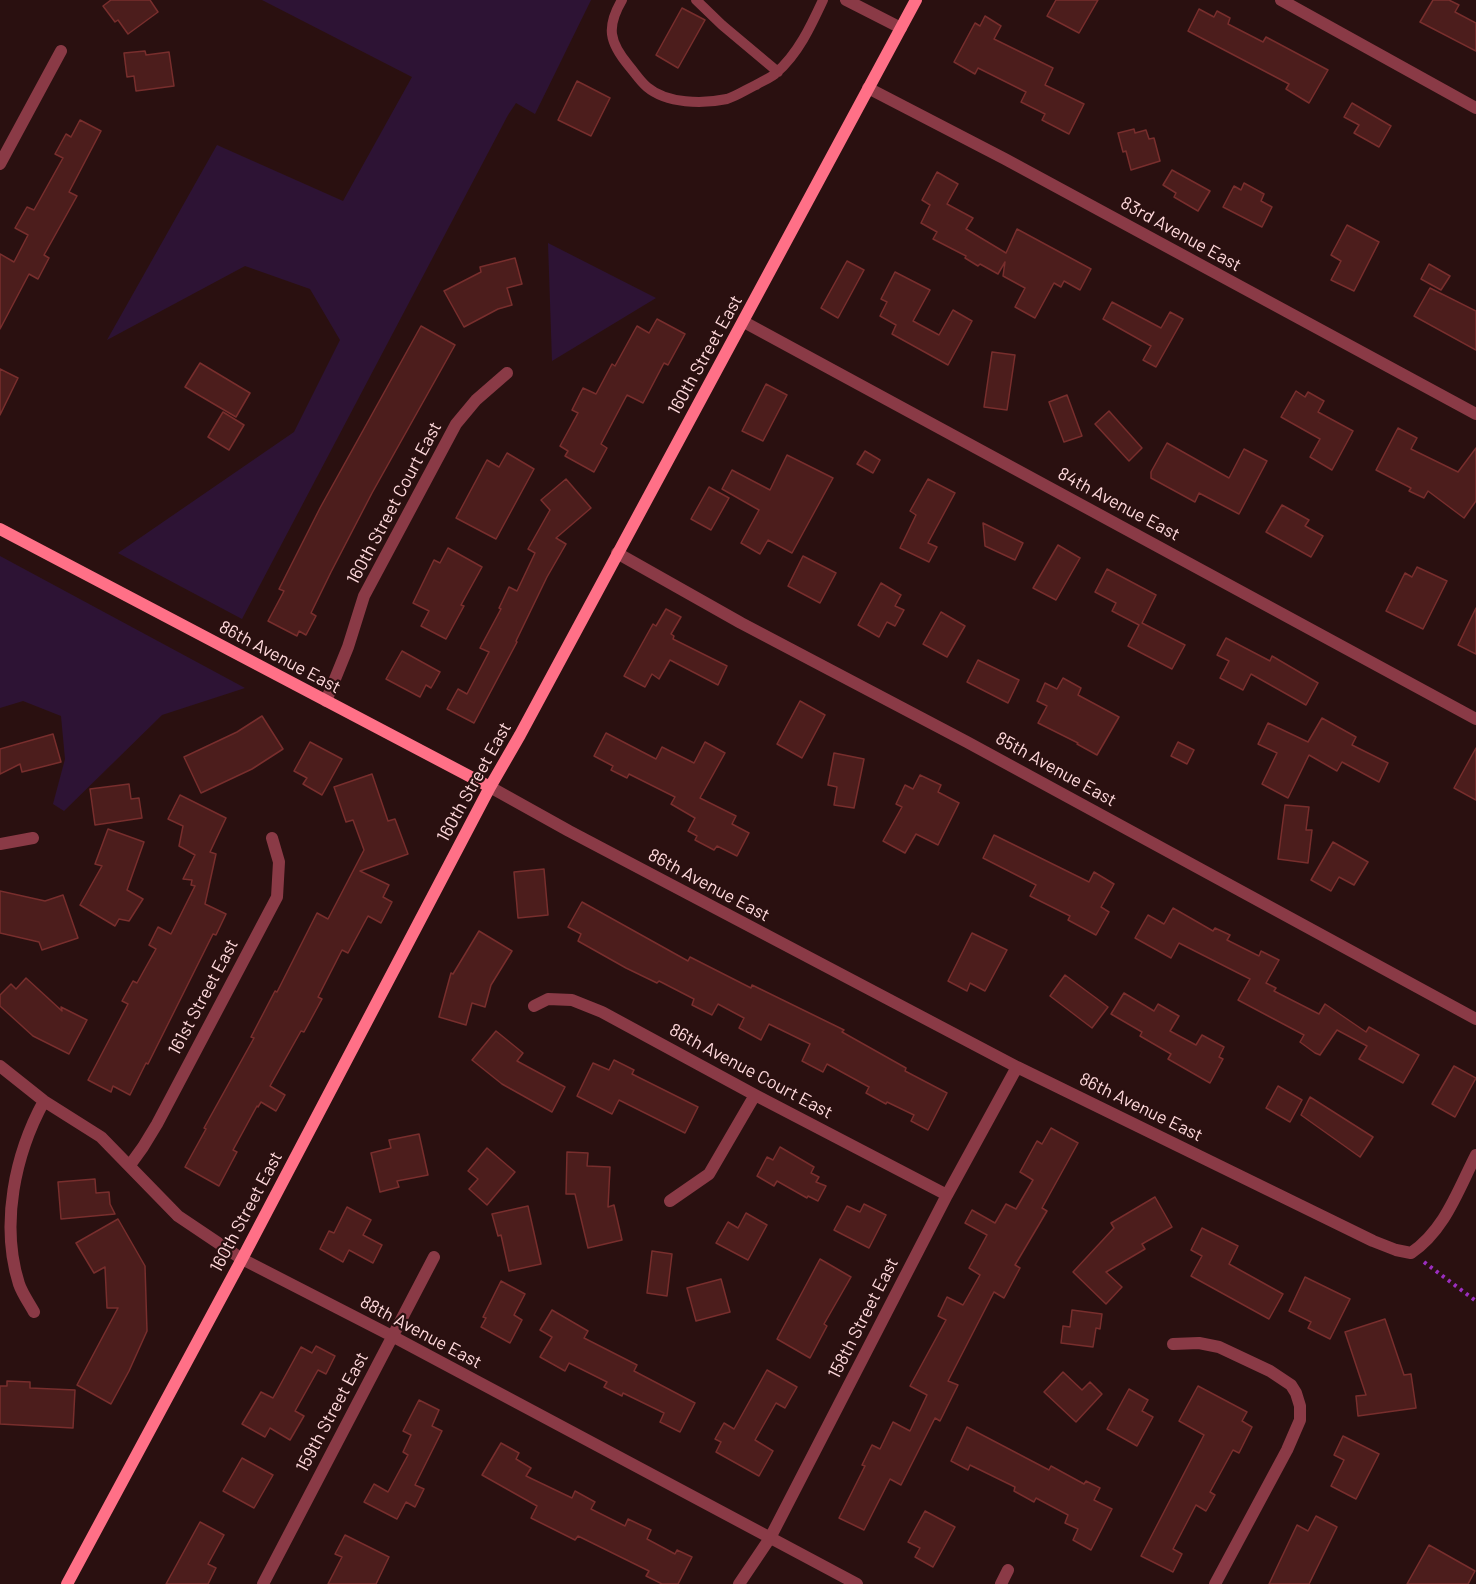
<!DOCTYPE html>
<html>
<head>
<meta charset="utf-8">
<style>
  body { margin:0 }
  canvas { display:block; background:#2a1010 }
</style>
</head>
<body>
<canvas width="1476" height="1584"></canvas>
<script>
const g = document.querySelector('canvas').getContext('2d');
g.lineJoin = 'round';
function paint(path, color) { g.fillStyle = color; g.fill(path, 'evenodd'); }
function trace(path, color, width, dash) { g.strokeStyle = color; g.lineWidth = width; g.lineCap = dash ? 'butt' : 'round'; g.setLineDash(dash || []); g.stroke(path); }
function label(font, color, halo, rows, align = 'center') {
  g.font = font + ' Barlow,sans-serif'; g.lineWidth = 4.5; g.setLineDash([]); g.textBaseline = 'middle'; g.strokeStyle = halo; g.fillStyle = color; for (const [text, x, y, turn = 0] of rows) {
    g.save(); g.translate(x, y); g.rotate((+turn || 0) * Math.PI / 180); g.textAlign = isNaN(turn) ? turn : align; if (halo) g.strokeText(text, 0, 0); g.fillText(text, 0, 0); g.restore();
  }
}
const green = new Path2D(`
  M262 0H591L535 114 516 103 508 115 242 619 118 553 294 432 340 340 310 289 245 266 107 340 217 145 343 201 412 77Z
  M548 243 656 298 552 361Z
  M0 556 245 688 162 715 64 811 53 804 65 759 61 716 23 701 0 708Z`);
const building = new Path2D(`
  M111 0H150L158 12 128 34 118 20 115 22 103 6Z
  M1056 0H1098L1079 33 1047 16Z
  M1433 0H1449L1459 5 1455 12 1476 23V51L1420 22Z
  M682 8 705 20 678 68 656 55Z
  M1199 9 1214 17 1217 11 1230 18 1228 24 1263 42 1266 37 1328 70 1309 103 1286 89 1289 84 1188 31Z
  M985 16 1001 26 994 39 1053 68 1045 85 1084 104 1069 134 1042 120 1045 114 1021 102 1026 92 978 68 975 74 954 62 975 23 980 26Z
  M145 51 146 55 169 52 174 86 136 91 134 76 127 77 124 53Z
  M577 81 610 98 591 136 558 120Z
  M1352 103 1391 126 1379 147 1354 133 1359 125 1344 117Z
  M80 120 101 131 69 192 77 196 44 255 49 258 38 279 29 274 0 329V254L14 262 28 235 15 228 27 207 34 210 63 158 55 154 66 134 71 137Z
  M1134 129 1135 133 1146 130 1149 139 1154 138 1160 161 1131 170 1126 151 1123 152 1118 133Z
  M1172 170 1210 191 1198 211 1174 197 1176 193 1163 185Z
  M937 172 958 184 947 204 973 218 966 229 1006 253 1017 229 1091 269 1080 290 1064 281 1061 287 1054 283 1035 318 1015 307 1025 288 1003 276 1005 262 998 274 980 264 978 266 965 258 966 256 933 239 937 232 921 223 930 205 922 200Z
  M1244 183 1264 194 1261 201 1272 207 1262 227 1223 207 1234 186 1241 190Z
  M1347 225 1379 242 1354 291 1331 280 1341 261 1331 255Z
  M515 258 522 284 507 288 512 305 498 309 464 327 444 291 481 272 480 267Z
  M847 261 864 270 838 318 821 308Z
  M1429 264 1450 276 1441 290 1421 279Z
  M895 272 930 290 913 321 939 335 953 310 972 321 948 365 892 334 896 325 880 316 887 302 881 299Z
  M1430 288 1476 311V350L1414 316Z
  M1112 302 1161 328 1170 312 1183 319 1156 367 1143 360 1151 346 1103 319Z
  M657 319 685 334 668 365 664 363 643 403 627 395 601 444 607 448 594 472 565 456 568 451 560 446 578 413 572 410 583 388 596 394 612 364 615 366 637 326 649 333Z
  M421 326 455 345 372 493 331 572 311 613 316 616 306 635 299 631 297 636 268 621 284 591 279 589 320 508Z
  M992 352 1015 355 1007 410 984 407Z
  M200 363 250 393 236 417 185 387Z
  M0 369 18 378 0 415Z
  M766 384 787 395 763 441 742 431Z
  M1296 391 1305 397 1308 392 1324 401 1318 412 1353 431 1332 470 1310 457 1320 439 1281 417Z
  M1067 395 1082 436 1064 442 1049 402Z
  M1109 411 1142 448 1129 461 1095 424Z
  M223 412 244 425 229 450 208 437Z
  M1398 428 1417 438 1411 449 1458 472 1476 448V501L1464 518 1428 491 1424 498 1409 491 1411 488 1376 470Z
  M1167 443 1229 478 1244 449 1267 461 1239 514 1199 493 1195 502 1151 478V472Z
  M865 451 880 460 873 473 857 464Z
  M507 453 534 469 496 539 456 518 487 460 499 467Z
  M787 455 833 478 792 553 768 540 760 554 741 543 759 510 722 489 732 470 770 490Z
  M566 479 591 508 556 538 566 544 547 577 516 641 517 642 474 723 447 709 458 689 467 694 489 652 480 648 501 609 499 608 509 587 517 591 535 553 528 549 550 510 541 500Z
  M928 479 955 493 928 543 937 547 929 562 900 548 916 515 910 511Z
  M709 487 729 498 711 530 691 519Z
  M1282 505 1309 520 1305 526 1323 536 1311 557 1266 532Z
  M983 523 1023 543 1015 560 985 546Z
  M1058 545 1080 558 1056 600 1033 588Z
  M448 548 482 567 461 605 464 606 446 639 421 626 429 611 413 603 434 560 440 563Z
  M803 556 836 573 820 603 788 586Z
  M1417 567 1447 581 1423 629 1386 611 1405 573 1412 577Z
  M1107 569 1156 595 1142 623 1185 645 1172 669 1128 646 1139 625 1112 611 1116 603 1095 592Z
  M881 583 901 595 895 606 904 610 895 626 887 622 879 637 858 625Z
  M1476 608V654L1458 645Z
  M666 609 681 617 671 634 674 636 673 639 727 666 718 685 670 660 659 679 652 674 645 687 624 676 653 624 656 626Z
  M941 612 965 626 947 657 923 644Z
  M1226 638 1270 661 1272 656 1318 683 1306 705 1251 674 1243 690 1220 678 1229 661 1217 655Z
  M402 651 440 672 431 688 426 685 420 697 386 679Z
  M978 660 1019 680 1008 703 967 682Z
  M1063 678 1081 688 1078 695 1119 717 1097 755 1077 744 1078 743 1038 723 1047 706 1037 701 1045 683 1057 689Z
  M800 701 825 715 802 758 777 744Z
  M262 716 283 749 252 769 201 793 184 757 237 732Z
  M1322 718 1356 737 1352 745 1388 763 1379 782 1342 762 1337 771 1309 755 1288 798 1262 784 1277 753 1258 744 1268 723 1308 742Z
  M606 733 656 759 662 747 694 763 705 742 725 753 700 798 736 816 732 824 749 833 737 856 717 846 714 850 695 840 697 836 688 831 695 818 671 804 675 797 629 774 627 778 611 770 613 766 594 756Z
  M53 734 61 762 22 772 20 764 0 774V749Z
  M310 742 342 759 322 795 303 784 307 778 294 771Z
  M1178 742 1194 750 1187 764 1171 756Z
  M1476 748V800L1454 788Z
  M834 753 864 759 854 808 834 805 837 787 828 785Z
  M372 774 388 821 395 819 408 854 360 871 389 885 383 897 392 902 381 923 368 916 348 953 342 950 318 997 322 999 304 1032 301 1031 270 1086 285 1095 276 1111 261 1102 258 1107 257 1106 233 1150 237 1152 219 1186 185 1167 206 1129 204 1128 254 1038 251 1037 275 991 277 992 317 913 328 919 364 850 353 820 346 822 334 787Z
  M920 775 941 785 938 792 959 803 938 845 916 834 905 853 883 841 902 807 896 804 905 785 913 789Z
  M129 784 131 799 139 798 142 818 95 825 90 789Z
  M180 795 226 818 210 852 216 854 205 904 226 914 216 935 213 934 148 1064 146 1063 130 1095 113 1086 111 1092 88 1080 128 1004 122 1001 133 981 137 983 156 949 149 945 158 927 171 934 195 886 191 885 192 880 183 879 195 855 179 846 183 826 168 819Z
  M1285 805 1309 807 1306 830H1312L1308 863 1278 859Z
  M108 829 144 842 127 890 143 899 129 921 119 919 115 926 80 905 102 866 95 864Z
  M994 835 1089 882 1094 872 1114 884 1101 907 1109 912 1096 935 1068 920 1070 916 1030 896 1036 885 983 858Z
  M1333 842 1368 862 1354 885 1339 877 1331 891 1311 880Z
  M544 869 548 915 518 918 514 872Z
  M0 891 45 901 63 895 78 938 42 950 39 942 0 933Z
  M582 902 688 961 690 957 751 988 752 985 844 1030 842 1032 906 1068 905 1071 947 1093 928 1130 911 1121 914 1115 887 1102 886 1104 866 1093 869 1087 827 1064 823 1072 802 1061 810 1044 769 1024 761 1040 739 1028 744 1018 718 1004 712 1015 692 1005 694 999 659 981 657 983 626 968 578 941 581 934 568 927Z
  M1173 908 1213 931 1215 928 1230 935 1227 940 1259 956 1261 951 1279 960 1266 983 1276 988 1274 991 1319 1014 1325 1004 1366 1032 1369 1027 1419 1055 1403 1083 1359 1059 1367 1046 1337 1030 1320 1055 1315 1053 1300 1042 1304 1035 1238 1000 1250 979 1179 943 1171 958 1135 938 1148 915 1164 924Z
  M479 931 512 951 491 985 485 1007 472 1003 466 1025 439 1017 451 973 453 974Z
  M972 933 1007 950 985 991 970 983 967 991 948 981Z
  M1065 975 1108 1007 1092 1028 1050 996Z
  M26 978 62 1011 61 1007 87 1020 69 1054 33 1036 0 1006V995L11 984 16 989Z
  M1124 993 1154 1011 1158 1004 1179 1016 1170 1031 1196 1045 1202 1035 1224 1047 1219 1057 1223 1059 1210 1083 1168 1059 1171 1054 1140 1036 1142 1032 1111 1014Z
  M496 1031 523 1053 517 1061 565 1087 552 1112 502 1084 472 1060Z
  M614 1060 634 1070 632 1074 698 1107 685 1133 619 1100 612 1114 577 1096 593 1063 609 1070Z
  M1454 1066 1476 1078 1455 1117 1432 1104Z
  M1278 1086 1302 1100 1290 1122 1266 1108Z
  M1310 1097 1373 1137 1360 1157 1301 1115Z
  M1051 1128 1078 1143 1042 1208 1047 1211 1015 1265 1020 1268 1004 1298 994 1292 948 1381 958 1385 940 1421 935 1418 901 1485 890 1479 864 1530 839 1518 865 1466 862 1465 872 1445 880 1449 893 1422 910 1431 927 1395 910 1386 946 1320 938 1316 947 1297 963 1305 980 1275 969 1268 987 1235 965 1223 972 1210 995 1223 1006 1204 1016 1209 1033 1180 1020 1172 1037 1141 1042 1144Z
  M419 1134 428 1175 397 1181 399 1187 380 1192 371 1153 391 1148 389 1140Z
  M780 1147 814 1167 811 1173 819 1177 816 1182 826 1186 818 1201 808 1196 807 1198 777 1181 774 1186 757 1176 767 1157 773 1160Z
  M487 1148 515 1172 487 1205 469 1189 478 1179 468 1171Z
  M567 1152 588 1153 587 1166 610 1167 608 1207 614 1205 622 1240 588 1248 575 1194H566Z
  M95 1179 96 1193 109 1192 110 1204 115 1214 61 1219 58 1182Z
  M1155 1197 1172 1227 1142 1244 1145 1249 1106 1272 1122 1287 1106 1304 1073 1272 1114 1228 1111 1223Z
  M864 1204 886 1215 869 1248 834 1230 847 1206 860 1212Z
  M528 1206 541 1264 509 1271 501 1235 498 1236 492 1214Z
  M347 1207 371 1220 363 1235 382 1245 373 1263 349 1250 343 1262 320 1249 329 1231 334 1233Z
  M746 1213 767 1225 748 1260 716 1243 728 1222 738 1228Z
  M118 1219 145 1266 147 1331 129 1371 111 1404 77 1385 118 1308H107L105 1267 94 1273 76 1243Z
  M1202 1228 1238 1246 1229 1264 1283 1294 1269 1319 1191 1276 1202 1256 1191 1250Z
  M652 1251 672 1254 667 1296 647 1293Z
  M820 1259 851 1277 824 1324 827 1326 810 1358 777 1339Z
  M1305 1277 1350 1299 1330 1339 1308 1328 1311 1322 1289 1311Z
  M721 1279 730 1312 696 1321 687 1288Z
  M501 1281 525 1294 514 1315 522 1320 510 1343 481 1327 486 1318 483 1317Z
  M552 1310 588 1331 584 1338 637 1365 634 1371 695 1403 680 1432 660 1422 664 1413 623 1393 622 1396 604 1387 607 1382 569 1363 565 1371 540 1357 552 1337 540 1330Z
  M1072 1310 1102 1314 1100 1329 1096 1328 1093 1347 1061 1343 1063 1326 1070 1327Z
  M1385 1319 1404 1375 1411 1374 1416 1408 1358 1416 1356 1396 1366 1395 1345 1332Z
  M316 1346 335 1356 326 1374 318 1370 295 1411 304 1416 290 1440 270 1428 265 1437 242 1424 261 1392 273 1398 301 1347 312 1353Z
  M767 1370 797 1387 785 1408 776 1403 755 1440 773 1451 759 1476 716 1452 721 1442 715 1439 724 1423 734 1429Z
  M1063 1372 1082 1390 1090 1382 1102 1394 1076 1422 1044 1392Z
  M7 1381 30 1382V1388L75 1390 73 1428 0 1424V1386H7Z
  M1198 1386 1247 1412 1242 1421 1252 1427 1239 1453 1233 1450 1210 1492 1215 1495 1206 1511 1196 1505 1173 1549 1182 1554 1173 1572 1141 1556 1204 1435 1179 1421Z
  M1129 1389 1148 1400 1142 1411 1153 1417 1137 1446 1107 1429Z
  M419 1400 439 1410 432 1426 442 1431 415 1485 424 1489 415 1507 406 1502 397 1519 364 1502 374 1484 388 1492 408 1455 403 1452 411 1435 403 1431Z
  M967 1427 1049 1470 1051 1466 1084 1484 1086 1481 1100 1488 1094 1500 1112 1509 1091 1550 1073 1540 1078 1529 1065 1523 1068 1515 1036 1498 1034 1502 1014 1491 1015 1487 970 1465 968 1470 951 1461Z
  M1343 1436 1379 1454 1356 1499 1331 1486 1344 1460 1334 1455Z
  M501 1443 519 1453 516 1459 531 1468 526 1476 572 1498 575 1491 595 1502 591 1509 625 1526 628 1519 651 1530 647 1539 675 1554 677 1550 692 1557 678 1584H662L646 1576 649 1571 578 1536 575 1540 531 1518 537 1506 482 1475Z
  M242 1458 273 1475 254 1508 223 1491Z
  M925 1511 955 1527 933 1567 915 1557 920 1548 908 1542Z
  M1316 1516 1337 1527 1309 1584H1269L1297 1525 1308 1531Z
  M200 1522 224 1535 208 1564 216 1568 208 1584H166Z
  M345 1535 389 1557 376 1584H328L342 1557 335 1554Z
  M1429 1545 1475 1571 1468 1584H1407Z`);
const path = new Path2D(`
  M1424 1262 1476 1301`);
const lane = new Path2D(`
  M622 0C606 27 609 42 629 66 635 73 640 81 647 87 667 104 703 104 727 99 737 96 747 89 756 85 762 81 771 78 776 73 798 54 811 26 823 0
  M696 0 722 25 778 72`);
const street = new Path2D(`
  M846 0 901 28
  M1281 0 1476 108
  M868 88 1005 159 1476 414
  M0 164 61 51
  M744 322 1476 719
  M617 553 741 623 967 742 1476 1019
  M326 701 348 647 364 596 456 424 476 400 507 373
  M490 787 569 831 1017 1067 1373 1241 1396 1250 1411 1253C1445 1230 1458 1190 1476 1155
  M0 844 33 838
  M534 1006 548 999 572 1000 602 1012 755 1095 947 1195
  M0 1066 44 1101 101 1137 178 1216 242 1259 392 1336 857 1584
  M130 1165 143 1147 157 1124 277 897 279 862 272 838
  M670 1201 709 1174 755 1095
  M34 1312C29 1303 22 1293 19 1284 0 1224 15 1154 44 1101
  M1173 1344 1199 1343 1219 1347 1270 1371 1291 1385 1296 1393 1300 1406V1420L1287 1450 1215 1584
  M263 1584 434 1257
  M739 1584 770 1538 947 1195 1017 1067
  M1001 1584 1008 1570`);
const secondary = new Path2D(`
  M0 529 490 787
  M67 1584 242 1259 490 787 520 735 916 0`);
const streetNames = [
  ["83rd Avenue East",1181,234,29],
  ["160th Street East",705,355,-61],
  ["160th Street Court East",394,503,-62],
  ["84th Avenue East",1119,504,28],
  ["86th Avenue East",280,657,28],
  ["85th Avenue East",1056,769,29],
  ["160th Street East",474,782,-61],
  ["86th Avenue East",709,885,28],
  ["161st Street East",203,997,-62],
  ["86th Avenue Court East",751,1071,28],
  ["86th Avenue East",1141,1107,26],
  ["160th Street East",246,1212,-62],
  ["158th Street East",863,1318,-63],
  ["88th Avenue East",421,1332,28],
  ["159th Street East",332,1412,-62]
];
paint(green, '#2d1334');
paint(building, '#4c1d1c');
trace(building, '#782e2d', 1.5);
trace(path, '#9b2ebf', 4, [3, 4.5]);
trace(lane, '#8a3a46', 10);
trace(street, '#8a3a46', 12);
trace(secondary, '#ff7087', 12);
label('18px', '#ffd9dc', '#2a1010', streetNames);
</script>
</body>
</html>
